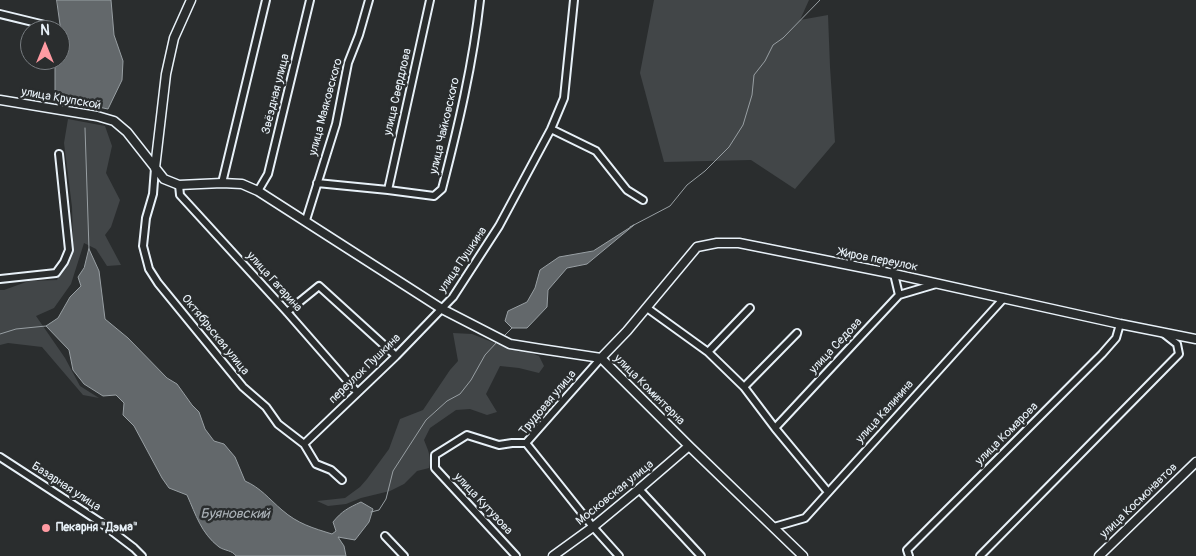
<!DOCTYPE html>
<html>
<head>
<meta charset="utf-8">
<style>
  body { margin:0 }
  #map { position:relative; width:1196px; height:556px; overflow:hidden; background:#2a2d2e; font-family:Pangolin,sans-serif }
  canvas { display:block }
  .north { position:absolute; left:20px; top:20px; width:50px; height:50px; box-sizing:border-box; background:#2a2d2e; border:1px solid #767b7f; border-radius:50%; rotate:0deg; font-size:14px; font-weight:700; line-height:20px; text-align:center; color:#e8f1f8 }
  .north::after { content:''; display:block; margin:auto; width:18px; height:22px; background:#ff9aa2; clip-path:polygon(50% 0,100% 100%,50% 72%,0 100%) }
</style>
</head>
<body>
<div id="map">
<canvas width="1196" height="556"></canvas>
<div class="north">N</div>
</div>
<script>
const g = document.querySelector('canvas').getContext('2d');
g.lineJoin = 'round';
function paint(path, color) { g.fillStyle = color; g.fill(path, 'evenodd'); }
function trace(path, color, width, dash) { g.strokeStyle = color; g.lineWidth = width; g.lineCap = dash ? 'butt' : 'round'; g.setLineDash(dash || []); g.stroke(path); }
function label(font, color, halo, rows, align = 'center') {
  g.font = font + ' Pangolin,sans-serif'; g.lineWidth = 5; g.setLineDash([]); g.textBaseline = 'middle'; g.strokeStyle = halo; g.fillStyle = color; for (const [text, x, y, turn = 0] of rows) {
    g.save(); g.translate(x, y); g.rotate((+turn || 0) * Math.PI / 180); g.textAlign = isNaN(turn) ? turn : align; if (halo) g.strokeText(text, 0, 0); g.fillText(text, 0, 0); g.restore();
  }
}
const green = new Path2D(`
  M654 0H809L800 20 828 15 830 67 835 142 795 189 751 160 664 162 640 73Z
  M68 119 105 126 112 146 106 173 120 200 111 227 105 235 121 265 107 266 96 249 84 243 71 284 54 308 36 316 65 358 80 386 99 398 83 395 42 347 8 343 0 345V290H4L29 281 57 280 73 243 72 207 64 143Z
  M453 333 472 334 502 346 520 349 539 356 544 366 539 373 519 368 500 366 486 394 497 412 487 415 470 409 456 410 430 428 424 440C428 450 432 458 429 468L417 471 404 484 390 491 361 498 346 504 328 506 317 501 345 498 360 487 367 479 389 449 400 419 423 410 450 370 458 361Z`);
const water = new Path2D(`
  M57 0H111L114 35 123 61 122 80 108 109 55 98V60H60V37L61 33Z
  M634 225 587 264 567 268 548 290 547 307 527 328H512L505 321 508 311 527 302 535 288 540 270 559 257 593 251Z
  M89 249 99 271 105 319 128 338 167 378 177 384 192 405 199 412 205 429 214 441 224 444 235 457 245 481C261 488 269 499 282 510 298 524 313 528 332 534L336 531 333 522C342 511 348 508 361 502L373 509 369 522 355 540 338 537 344 546 346 556H236C232 550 225 551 219 547 201 533 196 515 187 495L169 488 162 478 134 426 123 415 124 403 116 395 103 396 84 384 73 370 69 350 46 326 58 318 70 297 81 286 78 277 84 268Z`);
const stream = new Path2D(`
  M84 104V107
  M85 128 89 249
  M630 227 670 206 687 185 705 171 729 147 743 125 752 95 754 75 765 61 773 45 783 38 820 0
  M0 334 16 329 46 326
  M504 336 512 328
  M371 512 379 510 386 499 393 471 426 420 447 401 460 394 471 380 485 355 497 342`);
const minor = new Path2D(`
  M0 14 45 25
  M551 129 596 151 627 190 643 200
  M155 168 153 194 146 218 143 246 149 269 158 283 243 387 266 407 278 424 304 444 316 464 331 470 342 480
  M222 183 266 0
  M317 183 388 190 434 196 442 189C458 127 473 64 480 0
  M179 185 180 195 287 312 357 392
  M388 190 430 0
  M258 191 268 174 310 0
  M306 220 336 124 348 63 359 35 369 0
  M0 279 56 273 64 262 69 250 59 154
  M899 295 936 284
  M647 308 708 352 744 387 775 428 828 492
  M287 312 319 286 396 356
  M708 352 750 308
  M744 387 797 333
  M775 428 899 295 894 274
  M526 443 593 527 619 556
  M526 443 601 358
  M304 444 396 356 453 297 499 226 551 129 564 98 574 0
  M0 457 100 522 134 548 142 556
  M639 489 701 556
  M774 527 805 518 1004 298
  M385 536 404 556
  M516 556 435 468V455L467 435 499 445 512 443H526
  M909 556 907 550 1102 354 1116 338 1120 324
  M980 556 1179 354 1177 344 1163 333`);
const tertiary = new Path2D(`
  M0 100 97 116 114 121 127 132 164 179 179 185 222 183 242 184 258 191 442 309 510 344 541 349 601 358 689 446 803 556
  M155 168 166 74 174 38 191 0
  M601 358 627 331 697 247 717 243H739L894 274 1120 324 1196 339
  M553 556 593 527 639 489 689 446
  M1099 556 1196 462`);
const markers = [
  [46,528,5,"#ff9aa2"]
];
const streetNames = [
  ["улица Свердлова",398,92,-77],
  ["Звёздная улица",276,94,-76],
  ["улица Крупской",61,99,10],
  ["улица Маяковского",326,107,-75],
  ["улица Чайковского",445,126,-77],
  ["улица Пушкина",463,260,-56],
  ["Жиров переулок",878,260,11],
  ["улица Гагарина",274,282,48],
  ["Октябрьская улица",215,335,51],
  ["улица Седова",836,346,-47],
  ["переулок Пушкина",365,369,-44],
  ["улица Коминтерна",649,390,45],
  ["Трудовая улица",548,403,-50],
  ["улица Калинина",885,412,-48],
  ["улица Комарова",1007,434,-45],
  ["Базарная улица",66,487,33],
  ["Московская улица",615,493,-39],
  ["улица Космонавтов",1139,501,-44],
  ["улица Кутузова",483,504,47]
];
const poiNames = [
  ["Пекарня \"Дэма\"",56,528]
];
const waterNames = [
  ["Буяновский",235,514]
];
paint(green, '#424648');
paint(water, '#63686b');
trace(water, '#989fa3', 1);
trace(stream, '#989fa3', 1);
trace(minor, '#e8f1f8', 10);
trace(tertiary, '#e8f1f8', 11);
trace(minor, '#2a2d2e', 6);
trace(tertiary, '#2a2d2e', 8);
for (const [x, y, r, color] of markers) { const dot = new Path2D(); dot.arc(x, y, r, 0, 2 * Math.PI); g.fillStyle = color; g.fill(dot); trace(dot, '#2a2d2e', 2); }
label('12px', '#e8f1f8', '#2a2d2e', streetNames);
label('bold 12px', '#e8f1f8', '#2a2d2e', poiNames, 'left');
label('italic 14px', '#acb3b9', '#2a2d2e', waterNames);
</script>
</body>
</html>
